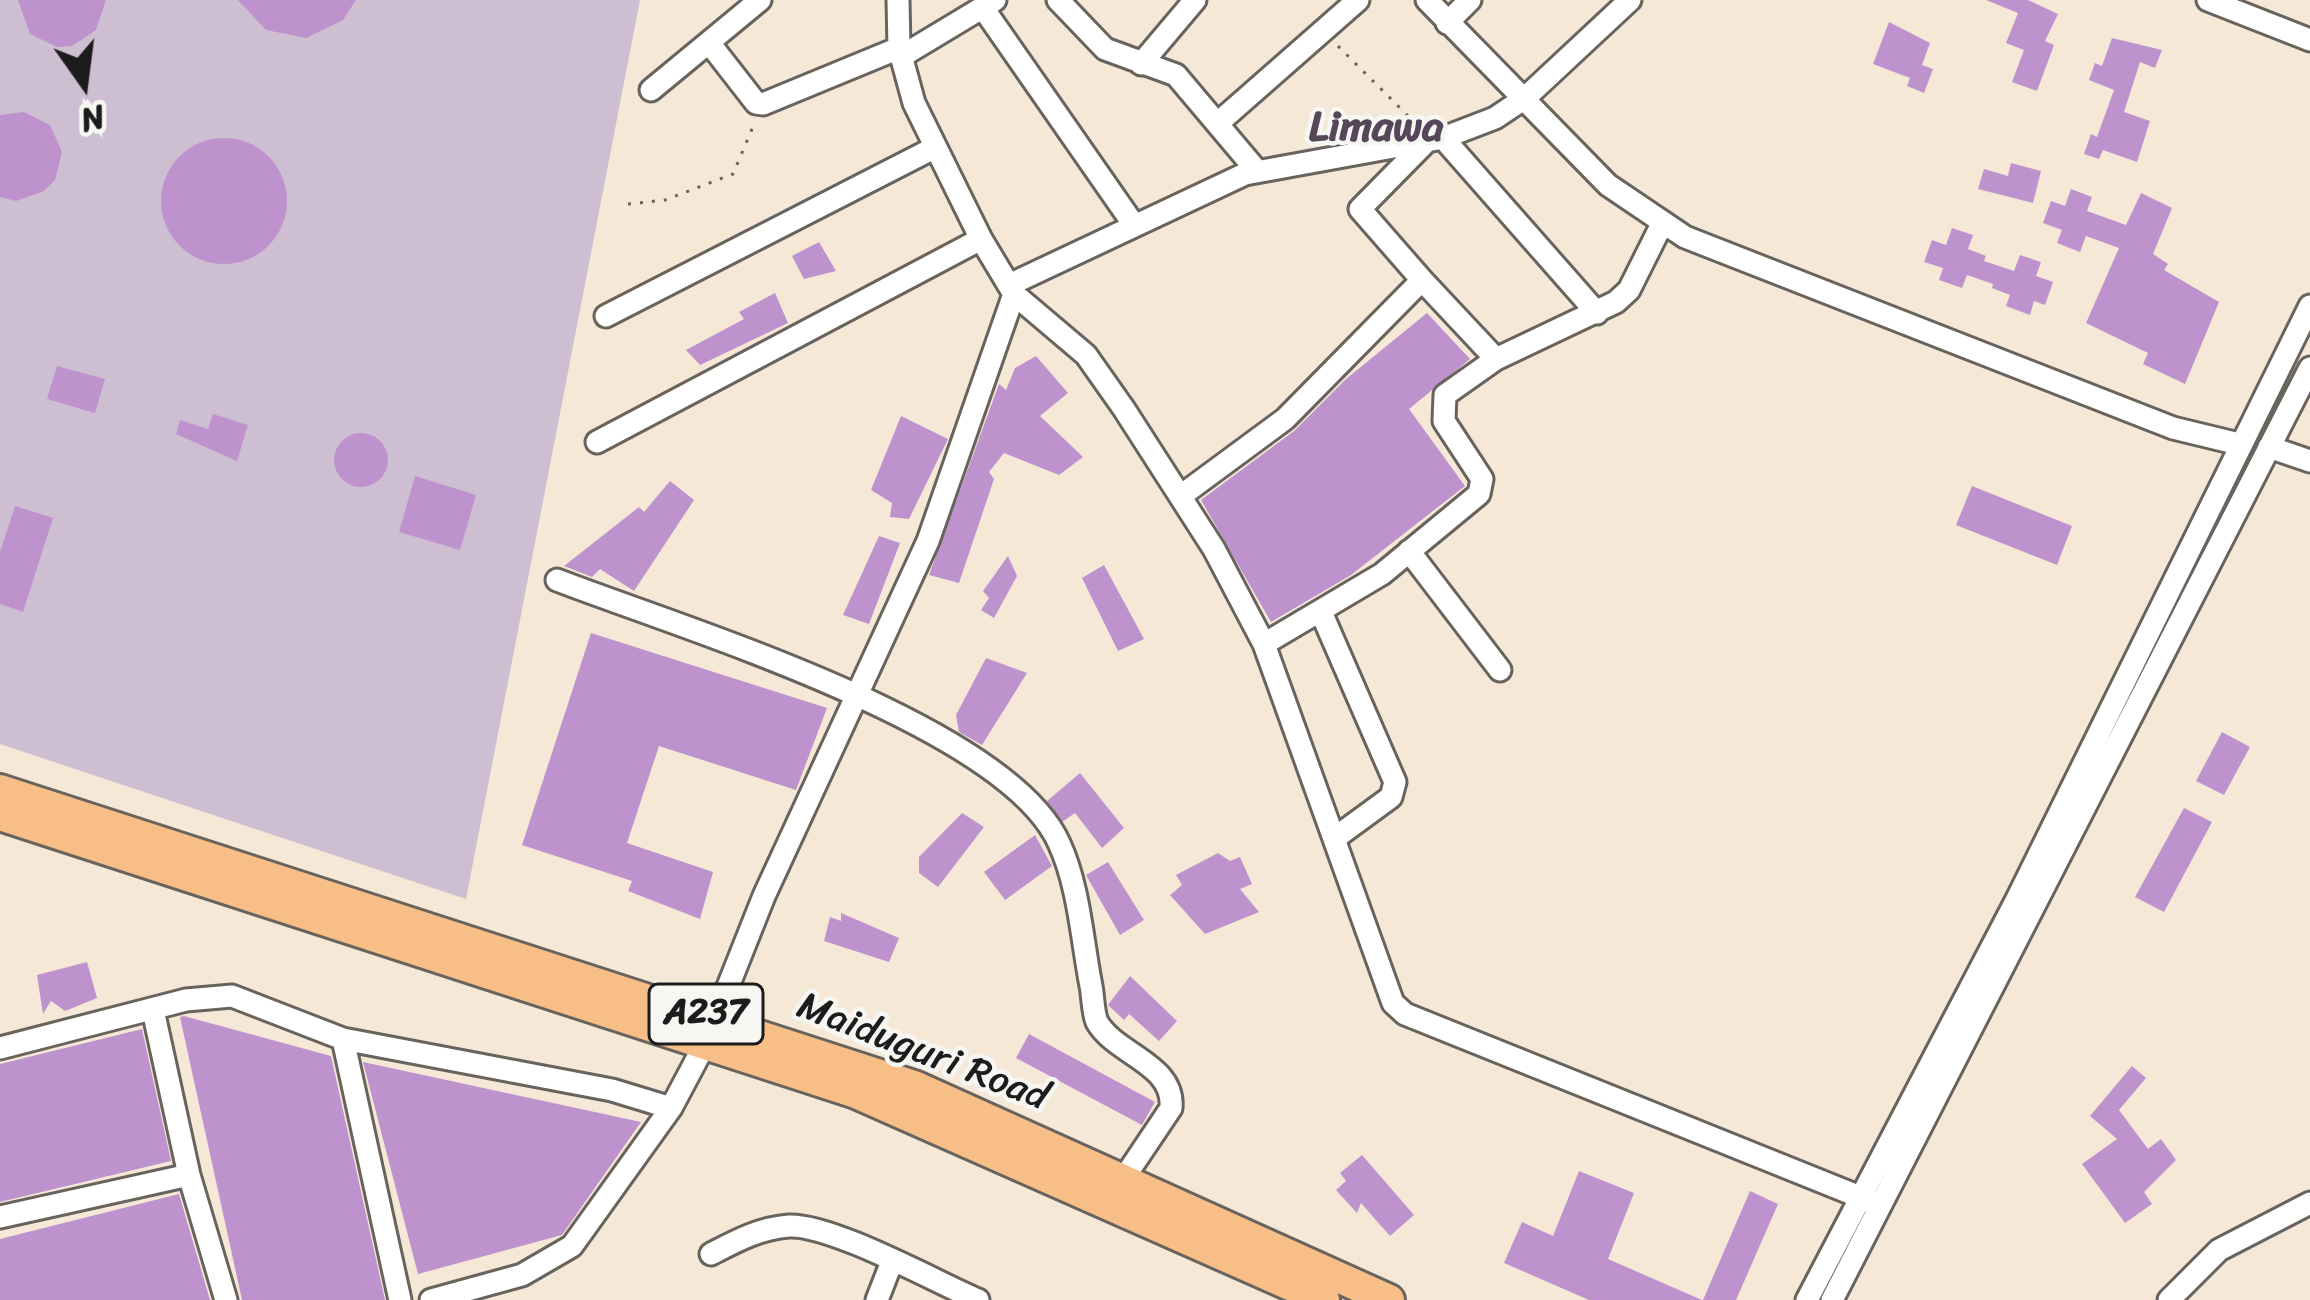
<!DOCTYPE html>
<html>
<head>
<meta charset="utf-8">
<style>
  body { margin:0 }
  #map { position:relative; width:2310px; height:1300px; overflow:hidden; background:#f5e8d7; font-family:Sriracha,sans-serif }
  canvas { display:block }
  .north { position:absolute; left:24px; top:24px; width:120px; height:120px; -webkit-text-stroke:9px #f6f6f2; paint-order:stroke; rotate:166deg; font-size:33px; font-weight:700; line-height:48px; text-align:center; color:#1c1c1c }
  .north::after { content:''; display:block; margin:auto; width:42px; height:54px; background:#1c1c1c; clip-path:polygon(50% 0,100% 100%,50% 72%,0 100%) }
</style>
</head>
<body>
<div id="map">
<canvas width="2310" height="1300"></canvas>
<div class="north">N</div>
</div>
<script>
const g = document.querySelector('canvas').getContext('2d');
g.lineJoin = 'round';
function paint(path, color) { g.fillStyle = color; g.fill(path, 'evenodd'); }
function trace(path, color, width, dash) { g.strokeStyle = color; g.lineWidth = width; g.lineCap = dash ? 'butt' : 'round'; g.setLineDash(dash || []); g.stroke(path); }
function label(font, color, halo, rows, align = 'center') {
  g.font = font + ' Sriracha,sans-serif'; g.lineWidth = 9; g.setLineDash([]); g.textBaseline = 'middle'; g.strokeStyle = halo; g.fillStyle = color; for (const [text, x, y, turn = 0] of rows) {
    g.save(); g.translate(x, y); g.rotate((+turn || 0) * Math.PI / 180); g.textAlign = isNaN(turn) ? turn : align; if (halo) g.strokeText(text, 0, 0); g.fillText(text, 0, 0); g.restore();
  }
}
const industrial = new Path2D(`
  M0 0H640L466 899 0 744Z`);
const building = new Path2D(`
  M18 0H106L96 30 72 46 57 47 30 34Z
  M238 0H356L343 20 306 38 266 30Z
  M1986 0H2028L2058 14 2045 41 2054 45 2037 91 2012 82 2024 50 2006 43 2018 13Z
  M1889 22 1930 43 1922 65 1933 69 1924 93 1907 86 1910 78 1873 64Z
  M2112 38 2162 50 2155 68 2140 62 2124 112 2150 121 2137 162 2103 150 2099 159 2084 154 2091 134 2097 137 2114 90 2089 80 2095 63 2102 66Z
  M24 112 50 125 62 152 55 180 44 191 16 201 0 197V115Z
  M161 201a63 63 0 1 1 126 0a63 63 0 1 1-126 0Z
  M2011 163 2041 171 2033 203 1978 189 1984 169 2008 176Z
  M2071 189 2092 197 2087 211 2126 225 2141 193 2172 208 2153 254 2168 264 2164 270 2219 302 2185 384 2143 364 2148 353 2086 323 2119 248 2086 236 2080 252 2057 243 2062 230 2043 223 2051 201 2065 206Z
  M1952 228 1973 235 1968 249 1986 256 1984 261 2014 271 2020 255 2041 262 2036 276 2053 282 2045 305 2034 301 2030 315 2006 306 2010 295 1992 288 1993 284 1967 275 1962 288 1939 280 1943 268 1924 262 1932 240 1946 245Z
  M819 242 836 271 804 279 792 256Z
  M775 293 788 323 700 365 686 350 744 319 739 312Z
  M1427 313 1470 359 1409 409 1465 486 1351 575 1271 622 1201 500 1294 431 1346 379Z
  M1036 356 1068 393 1040 416 1083 457 1059 475 1004 453 989 472 994 479 959 583 929 575 999 384 1006 390 1015 368Z
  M57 366 105 379 95 413 47 399Z
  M213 414 248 425 237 461 176 434 180 420 208 429Z
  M901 416 948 439 909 519 890 517 892 503 871 490Z
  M334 460a27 27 0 1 1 54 0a27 27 0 1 1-54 0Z
  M415 476 476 495 460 550 399 532Z
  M670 481 694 500 634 591 600 569 592 577 564 566 639 507 644 512Z
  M1972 486 2072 526 2057 565 1956 525Z
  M15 506 53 518 23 612 0 604V552Z
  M879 536 900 543 869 624 843 615Z
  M1008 556 1017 576 994 618 981 610 989 598 983 591Z
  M1104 565 1144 639 1118 651 1082 578Z
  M591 633 827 708 796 790 659 746 627 843 713 872 700 919 628 891 632 881 522 845Z
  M986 658 1027 673 982 745 959 732 956 715Z
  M2222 732 2250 747 2224 795 2196 781Z
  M1080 773 1124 828 1102 848 1075 813 1062 822 1047 801Z
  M2184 808 2212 822 2164 912 2135 897Z
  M962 813 984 827 938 887 919 873V857Z
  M1035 835 1052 866 1005 900 984 872Z
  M1218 853 1230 861 1240 857 1252 884 1240 889 1259 912 1205 934 1170 895 1182 885 1176 875Z
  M1108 862 1144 920 1120 935 1086 875Z
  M841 913 899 938 889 962 824 941 830 917 841 921Z
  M87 962 97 998 65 1011 51 1001 43 1014 37 975Z
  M1130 976 1177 1021 1159 1041 1129 1014 1124 1020 1108 1005Z
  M184 1016 331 1056 385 1300H242L180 1017Z
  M142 1029 171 1161 0 1202V1064Z
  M1029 1034 1155 1102 1142 1125 1016 1058Z
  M363 1062 641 1122 562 1235 418 1274Z
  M2132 1066 2146 1078 2119 1110 2148 1149 2161 1139 2176 1160 2144 1192 2152 1204 2125 1223 2082 1164 2117 1139 2090 1116Z
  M1362 1155 1414 1215 1390 1236 1361 1203 1357 1213 1336 1190 1346 1181 1340 1173Z
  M1579 1171 1634 1193 1608 1259 1702 1300H1589L1504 1263 1522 1222 1553 1236Z
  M1750 1191 1778 1204 1736 1300H1703Z
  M179 1194 210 1300H0V1239Z`);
const path = new Path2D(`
  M1338 46 1416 124
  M628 204 665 200 733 174 755 122`);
const minor = new Path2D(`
  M898 0 899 48 914 103 981 239 1014 294 1086 355 1124 409 1214 549 1264 644 1393 1003 1405 1014 1880 1205
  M1058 0 1105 49 1176 75 1257 171
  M1427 0 1608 185 1685 237 2173 428 2239 444
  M2208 0 2310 40
  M983 8 1134 225
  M1447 23 1470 0
  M710 44 756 103 763 104 899 48
  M902 56 995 0
  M1141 64 1195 0
  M651 90 760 0
  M1218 123 1358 0
  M1443 138 1597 313
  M1422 280 1360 209 1429 139
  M1009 285 1245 174 1443 138 1495 118 1525 98 1630 0
  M606 316 932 149
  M597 442 981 239
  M2269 447 2310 461
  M1182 495 1285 419 1422 280 1496 359
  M1409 551 1500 670
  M557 580C678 627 1006 725 1059 843 1079 886 1082 940 1091 986 1093 996 1093 1013 1097 1022 1116 1055 1175 1064 1171 1108L1124 1178
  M1321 612 1395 782 1391 797 1335 838
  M1264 644 1382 574 1479 494 1482 479 1444 421 1445 395 1496 359 1616 302 1629 290 1663 222
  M153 1010 189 1175 226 1300
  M343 1039 400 1300
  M0 1048 186 1000 232 996 343 1039 612 1090 671 1108
  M0 1217 189 1175
  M711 1254C736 1241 760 1228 789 1226 831 1224 934 1281 978 1300
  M431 1300 522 1275 572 1246 671 1108 706 1042 764 896 928 541 1014 294
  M877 1300 891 1264
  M1807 1300 2018 897 2310 306
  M1832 1300 2310 368
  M2169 1300 2219 1250 2310 1203`);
const highway = new Path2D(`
  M0 790 914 1086 1389 1300
  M0 815 856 1093 1324 1300`);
const shields = [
  [706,1014,114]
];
const shieldNames = [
  ["A237",706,1014]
];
const streetNames = [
  ["Maiduguri Road",922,1053,21]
];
const neighbourhoodNames = [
  ["Limawa",1376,129]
];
paint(industrial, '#cebed1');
paint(building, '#be93cd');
trace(minor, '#68635d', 27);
trace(highway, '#68635d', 36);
trace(path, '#68635d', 3, [3, 9]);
trace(minor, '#fff', 21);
trace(highway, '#f7be88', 30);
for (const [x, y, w] of shields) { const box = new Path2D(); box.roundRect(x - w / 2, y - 30, w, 60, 9); g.fillStyle = '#f6f6f2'; g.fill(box); trace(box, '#1c1c1c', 3); }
label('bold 36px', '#1c1c1c', null, shieldNames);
label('39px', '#1c1c1c', '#f6f6f2', streetNames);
label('bold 42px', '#55465a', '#f6f6f2', neighbourhoodNames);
</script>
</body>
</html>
